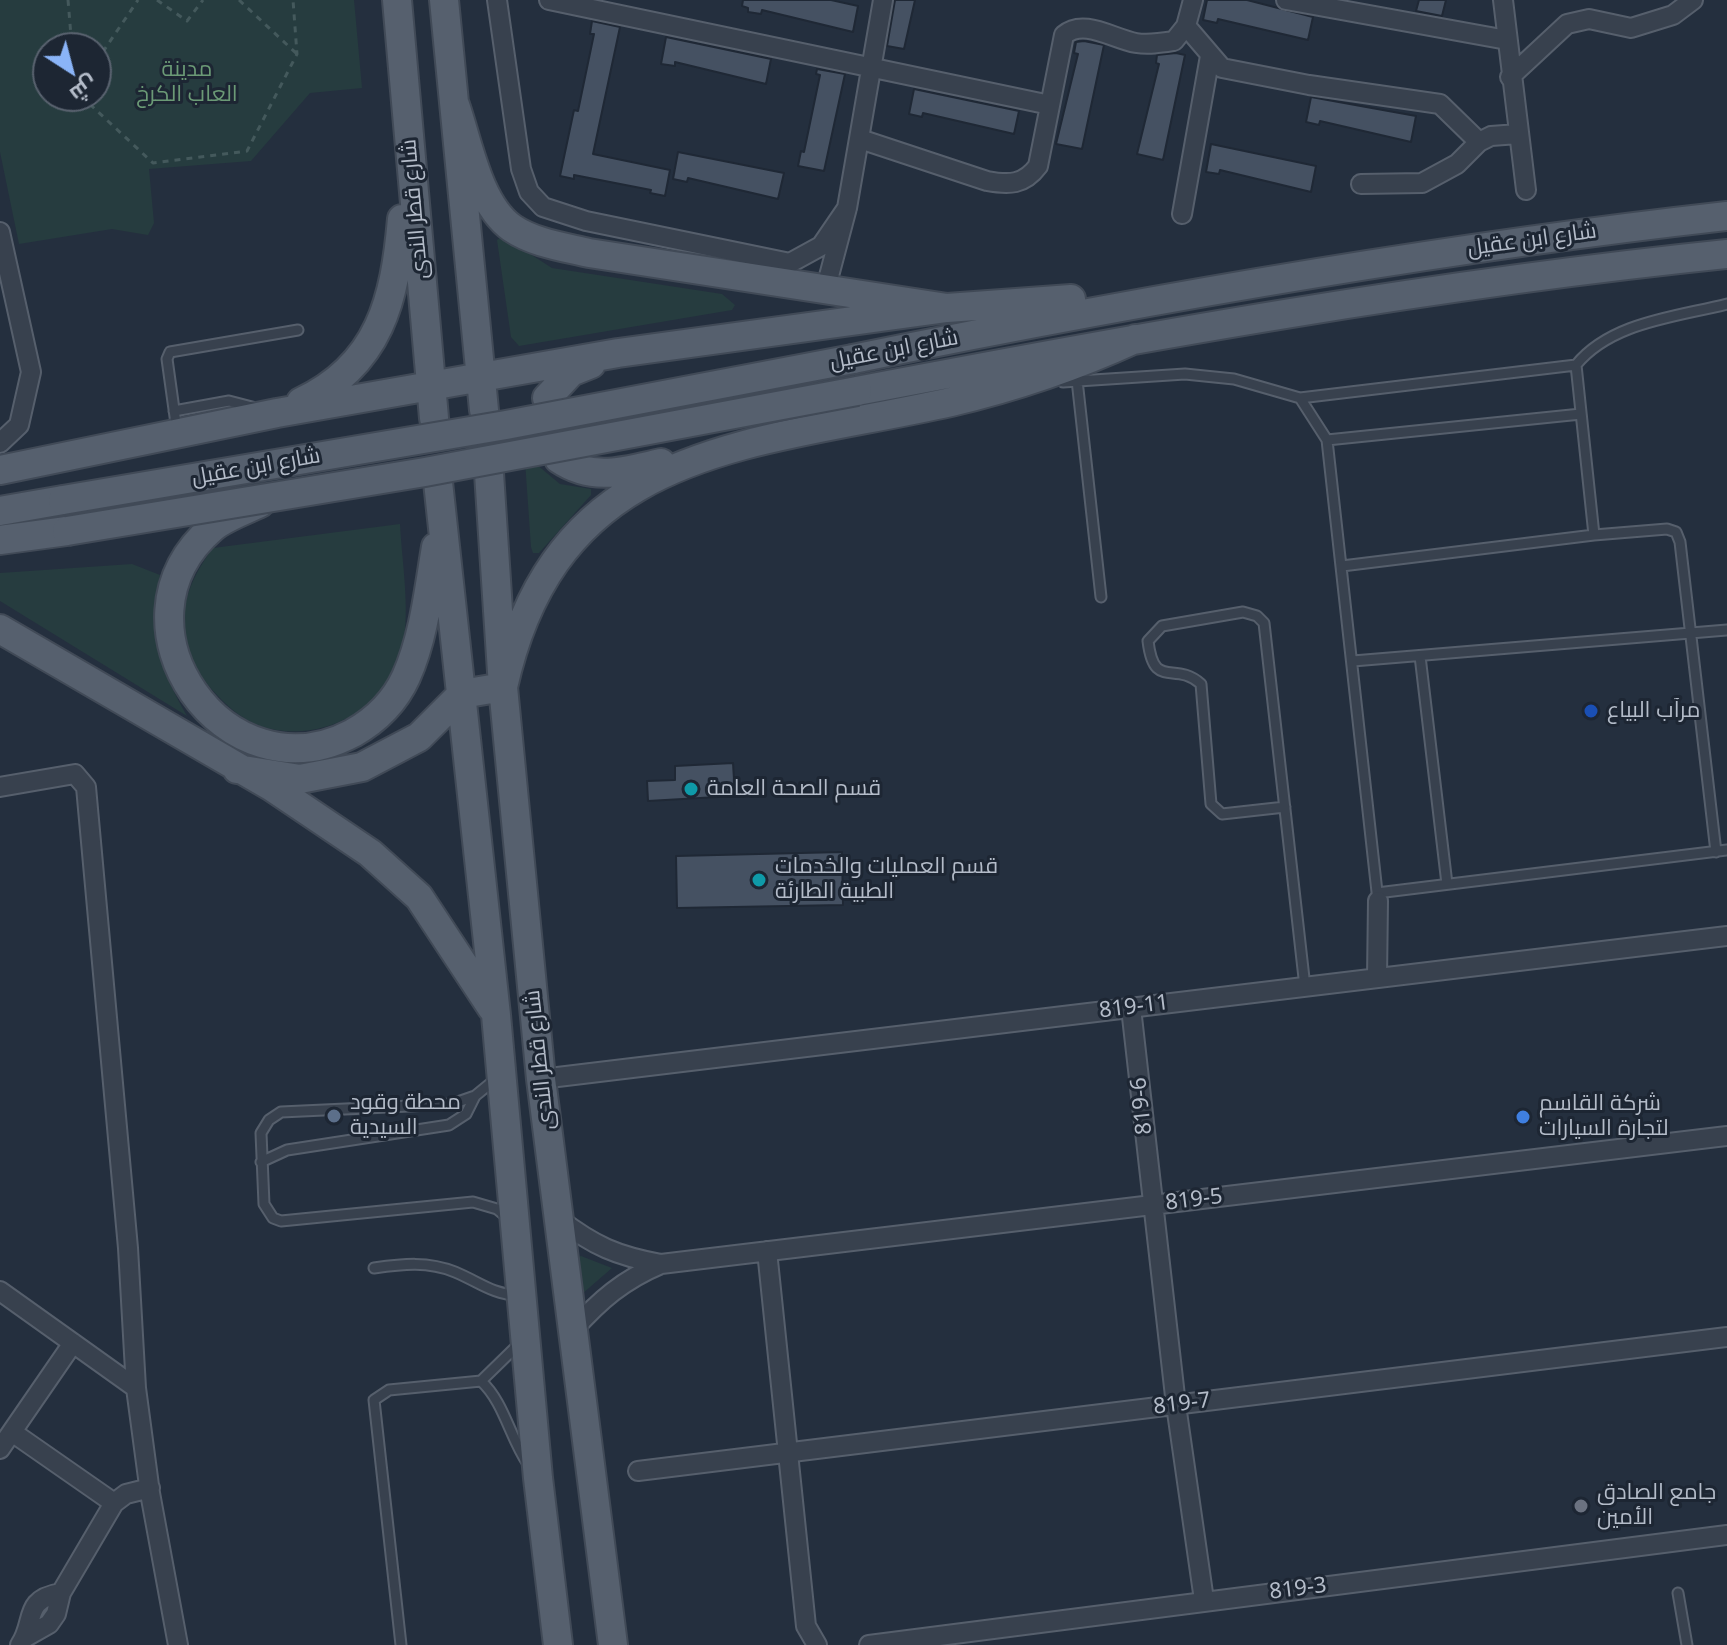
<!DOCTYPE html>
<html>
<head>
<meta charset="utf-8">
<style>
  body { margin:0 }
  #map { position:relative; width:1727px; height:1645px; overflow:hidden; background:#242f3e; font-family:"Noto Sans",Cairo,sans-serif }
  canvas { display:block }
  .north { position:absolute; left:32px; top:32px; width:80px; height:80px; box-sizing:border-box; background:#1d2633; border:2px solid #59626f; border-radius:50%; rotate:144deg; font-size:22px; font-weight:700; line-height:32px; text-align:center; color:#b4bcc9 }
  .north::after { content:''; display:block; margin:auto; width:28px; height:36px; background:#8ab4f8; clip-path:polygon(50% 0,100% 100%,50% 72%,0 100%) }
</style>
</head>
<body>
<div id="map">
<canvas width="1727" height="1645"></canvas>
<div class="north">ش</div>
</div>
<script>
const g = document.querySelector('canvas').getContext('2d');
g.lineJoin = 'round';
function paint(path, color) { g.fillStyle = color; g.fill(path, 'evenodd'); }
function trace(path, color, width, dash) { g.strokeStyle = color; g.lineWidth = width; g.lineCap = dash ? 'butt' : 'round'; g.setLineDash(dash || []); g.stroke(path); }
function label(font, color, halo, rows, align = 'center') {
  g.font = font + ' "Noto Sans",Cairo,sans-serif'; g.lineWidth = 6; g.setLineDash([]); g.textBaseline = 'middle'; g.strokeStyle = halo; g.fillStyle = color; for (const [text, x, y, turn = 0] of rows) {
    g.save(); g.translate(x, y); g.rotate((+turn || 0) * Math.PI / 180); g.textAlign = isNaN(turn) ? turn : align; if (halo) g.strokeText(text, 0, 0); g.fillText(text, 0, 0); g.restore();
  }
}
const green = new Path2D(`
  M0 0H354L362 88 310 93 251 161 149 169 154 223 148 235 112 229 19 244 0 152ZM48 48H96V96H48Z
  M502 236 552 268 722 294 735 305 732 310 519 346 511 337 497 240Z
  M530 459 560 484 591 489V495L539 553H533L531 547 525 461Z
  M400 524C402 563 410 607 403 646 393 706 325 743 267 728 247 723 231 710 217 695 172 647 174 600 213 548Z
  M132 564 160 575C148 635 158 664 187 716L0 601V573Z
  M581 1256 612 1268 582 1294 576 1258Z`);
const building = new Path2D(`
  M743 0H831L858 6 853 32 762 10 761 14 748 12V8L742 6Z
  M895 0H915L904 49 887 46Z
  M1207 0H1247L1313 17 1308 40 1218 19 1217 23 1203 20Z
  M1419 0H1446L1442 16 1416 11Z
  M592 21 620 27 593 154 670 170 665 196 650 193 651 190 574 175V179L560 176 574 110 578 111 594 34H590Z
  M666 37 771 59 766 84 675 62V66L661 64Z
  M1084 41 1104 45 1082 149 1056 144 1078 54 1074 53 1076 42Z
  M1176 53 1185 55 1163 160 1137 154 1159 64 1156 63 1157 55Z
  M817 69 845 74 824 171 798 166 801 151 804 152 820 75 816 74Z
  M914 89 1019 111 1014 134 923 113 922 117 909 114Z
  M1311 97 1416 116 1411 142 1320 121 1319 125 1306 122Z
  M1211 144 1316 166 1311 192 1220 170 1219 174 1206 172Z
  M678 152 784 173 778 199 688 178 687 182 673 179Z
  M733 763 735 796 648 801 647 781 675 780V766Z
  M842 852 843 905 677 908 676 856Z`);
const path = new Path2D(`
  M68 0 72 48
  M157 0 187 21 203 0
  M239 0 297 54
  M96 62 138 0
  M81 96 153 163 247 151 297 54 293 0`);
const lane = new Path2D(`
  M1576 365 1594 535 1667 529 1676 532 1680 542 1716 852
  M1077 380 1101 597
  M1063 382 1185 374 1234 379 1300 398 1576 365C1611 322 1676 317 1727 304
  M1300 398 1327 440 1378 901
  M174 411 229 401 256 408
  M177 431 167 359 170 352 298 330
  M1327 440 1581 414
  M1342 566 1594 535
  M1420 656 1447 884
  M1353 661 1727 630
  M1285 807 1222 814 1211 804 1201 684C1174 660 1154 691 1148 641L1162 626 1243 612 1257 616 1264 623 1305 987
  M1377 893 1727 850
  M497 1078 475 1096 452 1104 281 1112 269 1120 261 1133 264 1204 273 1218 281 1221 473 1202 497 1209 509 1219
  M261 1162 287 1150 449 1125 466 1114 475 1096
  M374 1268C403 1264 428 1261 455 1272 481 1283 490 1293 519 1296
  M481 1381C504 1402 510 1438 528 1464
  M1678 1593 1687 1645
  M401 1645 374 1400 389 1390 481 1381 521 1342`);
const street = new Path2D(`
  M497 0 521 169 529 192 543 207 586 221 790 263 821 246 847 208
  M549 0 1050 105
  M1286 0 1507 40
  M1503 0 1526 190
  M1186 26 1222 68 1309 85 1440 104 1479 142
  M1510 77 1567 24 1589 19 1631 28 1673 15 1693 0
  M860 139 987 181C1009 185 1024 185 1038 166L1064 35C1084 18 1113 39 1136 43 1149 45 1161 43 1174 41L1186 26 1193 0
  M1361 184 1422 183 1457 164 1479 142 1491 136 1518 134
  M1182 214 1210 56
  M0 232 31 372 19 425 0 443
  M825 291 847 208 883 0
  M0 787 75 774 86 787 128 1248 136 1388 150 1493 178 1645
  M1377 978 1378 901
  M1131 1008 1176 1405 1204 1600
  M541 1079 1727 936
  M559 1219C594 1246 617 1256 661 1264
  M767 1251 806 1626 817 1645
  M0 1291 136 1388
  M573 1330C600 1300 623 1280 661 1264L1727 1136
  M12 1432 114 1503
  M0 1449 73 1343
  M638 1471 1727 1337
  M26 1637 49 1624 56 1614 61 1593 114 1503 126 1494 150 1488
  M20 1645C36 1622 22 1599 61 1593
  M869 1645 1727 1535`);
const primary = new Path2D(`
  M397 0 434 418
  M444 0 484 410
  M455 105C468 142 478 204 512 228 534 243 564 247 589 253L947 308 1071 299
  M853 359C1142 300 1433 249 1727 216
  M857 391C1145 336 1435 284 1727 254
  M547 398 571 372 591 364
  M301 402C380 365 395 299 402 219
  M559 459C593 482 625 471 661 463
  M0 470 277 413 618 353 947 308
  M489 473 503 687 541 1079 613 1645
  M438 482 496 1015 538 1478 558 1645
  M260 503C244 511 225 517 212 528 101 624 226 801 353 733 376 720 395 701 406 677 424 637 429 589 436 547
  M0 511 63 500
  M0 540 67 531
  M0 629 272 787 370 853 419 897 492 1008
  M237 769 300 779 362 767 419 737 462 694 503 687C557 443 749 447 951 402 1015 387 1076 366 1135 339`);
const primaryBridge = new Path2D(`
  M63 500 506 425 853 359
  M67 531 425 472 857 391`);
const markers = [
  [1591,711,8,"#1a4fb4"],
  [691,789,8,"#0f9aa8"],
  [759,880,8,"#0f9aa8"],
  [334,1116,8,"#5c6f8a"],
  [1523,1117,8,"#3f7fe0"],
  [1581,1506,8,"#6b7280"]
];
const parkNames = [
  ["مدينة",187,70],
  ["العاب الكرخ",187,95]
];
const streetNames = [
  ["شارع قطر الندى",415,209,-95],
  ["شارع ابن عقيل",1532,240,-8],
  ["شارع ابن عقيل",894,350,-11],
  ["شارع ابن عقيل",256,467,-10],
  ["819-11",1134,1007,-7],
  ["شارع قطر الندى",540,1060,-96],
  ["819-6",1142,1106,-96],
  ["819-5",1194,1200,-7],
  ["819-7",1182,1404,-7],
  ["819-3",1298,1589,-7]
];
const poiNames = [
  ["مرآب البياع",1607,711],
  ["قسم الصحة العامة",707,789],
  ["قسم العمليات والخدمات",775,867],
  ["الطبية الطارئة",775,892],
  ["محطة وقود",350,1103],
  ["السيدية",350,1128],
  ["شركة القاسم",1539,1104],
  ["لتجارة السيارات",1539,1129],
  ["جامع الصادق",1597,1493],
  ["الأمين",1597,1518]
];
paint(green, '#263c3f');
paint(building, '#455162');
trace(building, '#1f2835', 2);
trace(lane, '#565f6c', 13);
trace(street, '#565f6c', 22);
trace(primary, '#414a57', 32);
trace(path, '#44595c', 3, [6, 6]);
trace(lane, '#38414e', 9);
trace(street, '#38414e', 18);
trace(primary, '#56606e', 28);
trace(primaryBridge, '#414a57', 32, []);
trace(primaryBridge, '#56606e', 28);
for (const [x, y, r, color] of markers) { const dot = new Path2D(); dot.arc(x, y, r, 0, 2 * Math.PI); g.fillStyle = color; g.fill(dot); trace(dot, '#1d2633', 3); }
label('22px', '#6b9a76', '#1d2633', parkNames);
label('22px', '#b4bcc9', '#1d2633', streetNames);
label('22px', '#b4bcc9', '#1d2633', poiNames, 'left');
</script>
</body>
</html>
